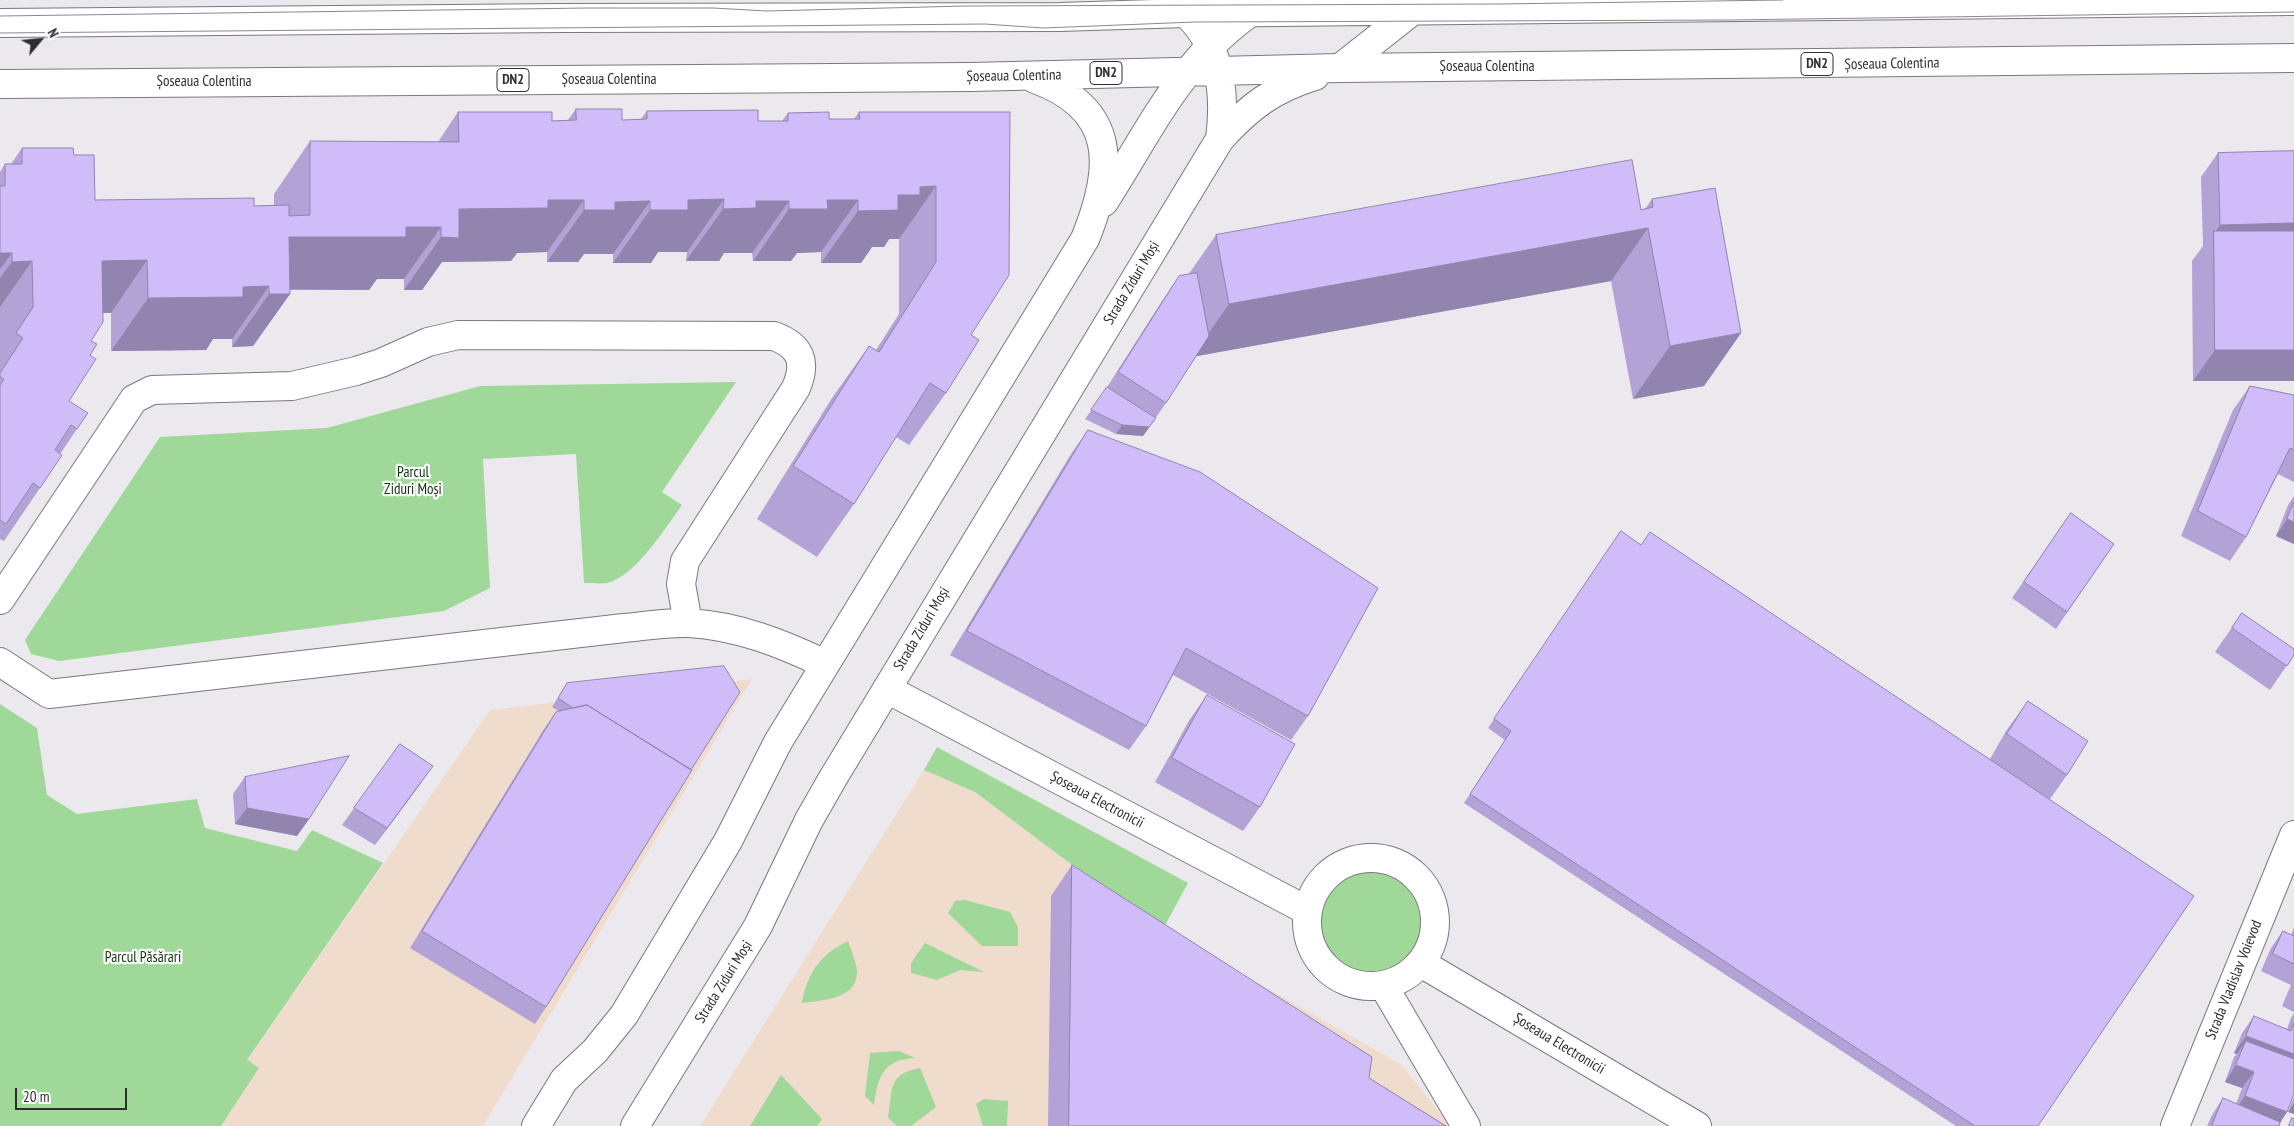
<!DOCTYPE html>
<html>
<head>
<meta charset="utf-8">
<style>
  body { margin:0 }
  #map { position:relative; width:2294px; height:1126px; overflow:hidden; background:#ece9ee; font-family:"PT Sans Narrow",sans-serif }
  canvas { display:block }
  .north { position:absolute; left:15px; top:15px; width:50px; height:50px; -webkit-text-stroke:4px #fff; paint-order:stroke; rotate:62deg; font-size:14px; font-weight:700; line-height:20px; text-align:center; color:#2e2d2f }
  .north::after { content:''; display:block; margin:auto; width:18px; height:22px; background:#2e2d2f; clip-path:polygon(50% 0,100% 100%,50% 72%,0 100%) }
  .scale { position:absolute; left:15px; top:1088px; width:112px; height:22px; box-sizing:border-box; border:2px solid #2e2d2f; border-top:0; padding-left:6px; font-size:15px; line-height:18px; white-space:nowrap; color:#2e2d2f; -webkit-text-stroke:4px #fff; paint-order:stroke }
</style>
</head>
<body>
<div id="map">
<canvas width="2294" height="1126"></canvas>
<div class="north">N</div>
<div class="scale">20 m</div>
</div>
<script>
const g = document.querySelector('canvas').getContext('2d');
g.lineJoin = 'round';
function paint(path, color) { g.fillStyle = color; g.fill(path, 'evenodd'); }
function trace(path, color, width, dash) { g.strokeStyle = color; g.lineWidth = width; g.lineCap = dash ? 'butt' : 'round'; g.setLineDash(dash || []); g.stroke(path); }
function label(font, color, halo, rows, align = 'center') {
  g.font = font + ' "PT Sans Narrow",sans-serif'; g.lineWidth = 4.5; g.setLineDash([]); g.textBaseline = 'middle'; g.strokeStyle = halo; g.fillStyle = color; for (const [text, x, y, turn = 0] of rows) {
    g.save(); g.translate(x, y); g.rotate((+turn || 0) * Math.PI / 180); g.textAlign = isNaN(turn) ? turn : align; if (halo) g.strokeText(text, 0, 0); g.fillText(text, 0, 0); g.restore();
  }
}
const commercial = new Path2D(`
  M752 679 483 1126H221L259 1068 247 1061 490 710Z
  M924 770 975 792 1060 856 1163 929 1402 1065 1450 1126H700Z`);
const green = new Path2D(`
  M736 382 662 492 682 505C665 528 636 576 607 583 600 584 591 583 584 583L576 454 483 459 490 588 444 611 59 661 31 654 25 640 160 437 327 428 480 386Z
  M0 704 37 728 47 795 77 814 197 799 205 828 297 851 312 830 383 863 247 1060 259 1068 221 1126H0Z
  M937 747 1188 883 1163 929 1060 856 975 792 924 770Z
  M1307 922a64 64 0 1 1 128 0a64 64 0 1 1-128 0Z
  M965 900 1010 912 1018 927V946H982L948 913 955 901Z
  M848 941C851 950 856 961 857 971 858 1000 822 1000 802 1003 807 973 821 954 848 941Z
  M925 943 984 972 960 970 937 980 911 973V963Z
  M899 1051 915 1058C883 1060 878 1076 874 1105L865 1096 870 1053Z
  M920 1068 936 1107 911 1126H897L888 1118C893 1089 887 1074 920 1068Z
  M781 1075 822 1119 817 1126H750Z
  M984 1099 1008 1101 1007 1126H983L976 1104Z`);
const minor = new Path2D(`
  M0 23 562 18 1059 17 1186 13 2294 1
  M1340 68 1411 12
  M0 600 134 399 152 390 292 386 356 371 381 363 428 342 458 335 774 336C801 346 807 362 796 388L685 561 681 584 688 623
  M0 662 49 694 624 628C645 626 668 622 689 623 738 626 781 643 825 664
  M887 689 1308 911
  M1307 922a64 64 0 1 1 128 0a64 64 0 1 1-128 0Z
  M1421 963 1697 1126
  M1383 985 1466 1126
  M2175 1126 2294 835`);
const major = new Path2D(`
  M1166 0C1218 27 1227 86 1220 139
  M0 84 971 77 1340 68 2294 58
  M1104 202C1155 122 1184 52 1269 0
  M536 1126 564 1080 595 1051 624 1015 728 841 778 742 1085 239C1114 168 1118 109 1035 79
  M635 1126 758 926 809 820 833 778 1220 139C1250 106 1273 89 1315 76`);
const tram = new Path2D(`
  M0 16 588 8H713L767 11 965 6 1498 4 1783 0
  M0 33 985 24 1043 28 1195 22 1730 20 2294 12`);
const wall = new Path2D(`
  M576 109 622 120 641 119 647 111 758 121H782L788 113 829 119H854L859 112H1010L971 335 946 393 909 445 896 437 854 504 817 557 757 519 832 398 869 346 876 350 899 314V239H889L884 247H872L861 263H821V252L797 253 791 261H753L752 253H724L719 261H686L687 252H658L651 263H613V254H584L578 262H547V252L517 253 511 261 442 262 422 290H404V279H377L369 290H290V294L253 346 232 347V339H213L206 350 111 351V313H103L91 341 90 355 69 401 77 429 60 454 40 488 4 541 0 539V172L5 164H11L22 148 74 155 95 200 254 206 274 205V194L310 141 438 142 458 112 552 121 568 120Z
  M2294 151V381H2193L2192 261 2203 246 2201 177 2218 153Z
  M1652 199 1741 333 1704 386 1633 399 1611 281 1196 356 1166 403 1143 436 1116 434 1085 419 1102 395 1162 301 1179 276 1188 275 1216 235 1641 210 1645 209Z
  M2250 386 2294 395V482L2278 474 2246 537 2230 561 2181 536 2233 410Z
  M1088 430 1308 716 1291 740 1173 675 1146 726 1129 750 950 655 1071 454Z
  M2294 496V544L2276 536 2288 505Z
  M2071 513 2114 544 2056 629 2012 598Z
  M1621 531 1641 545 1990 759 2006 731 2028 701 2067 775 2050 799 2038 1126H1956L1464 803 1505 740 1488 728Z
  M2242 613 2294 655 2270 690 2215 652Z
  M567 683 691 770 546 1007 535 1024 410 948 544 729 556 712 559 711 552 707Z
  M1207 695 1260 807 1243 831 1155 782 1190 719Z
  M400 744 421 783 375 845 342 825Z
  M245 777 309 819 297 836 235 824 233 794Z
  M1072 865 1369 1078 1446 1126H1048L1051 896Z
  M2294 927V1012L2282 1006 2291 985 2261 971 2271 948 2283 931 2291 935Z
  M2294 1013V1094L2279 1126H2207L2212 1115 2223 1098 2236 1104 2242 1088 2225 1082 2234 1057 2237 1054 2234 1053 2242 1033 2254 1016 2287 1029 2291 1018Z
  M2294 1097V1114L2288 1112Z`);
const shadedWall = new Path2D(`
  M936 186 899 239H889L884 247H872L861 263H821L858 211 898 195 920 187Z
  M724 199 687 252H658L651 263H613L650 210 688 200Z
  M548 200H584L547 252 517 253 511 261 442 262 422 290H404L441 237 459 209Z
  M827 200H858L821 252 797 253 791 261H753L789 209Z
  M650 201 613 254H584L578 262H547L584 210 615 202Z
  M756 201H789L752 253H724L719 261H686L723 209Z
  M2294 223V246L2214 234 2220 225Z
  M406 227H441L404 279H377L369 290 269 289V286L232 339H213L206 350 111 351 148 298 289 237Z
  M1648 228 1611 281 1192 357 1229 304Z
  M0 253H12L0 269Z
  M147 260 111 313H66L102 261Z
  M32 261 0 307V278L12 262Z
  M269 294H290L253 346 232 347Z
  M1741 333 1704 386 1633 399 1670 346Z
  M2215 350H2294V381H2193Z
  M1156 418 1143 436 1116 434 1122 425Z
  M2287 519 2294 522V544L2276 536Z
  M433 766 421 783 375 845 387 828Z
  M247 808 309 819 297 836 235 824Z
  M2246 1036 2294 1054V1075L2246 1041 2237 1054 2234 1053Z
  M2236 1065 2254 1072 2242 1088 2225 1082Z
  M2245 1096 2287 1112 2278 1126 2233 1113Z
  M2294 1103V1114L2288 1112Z`);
const building = new Path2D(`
  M576 109H622V120L647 119V111L758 110V121H788V113L829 112V119H860L859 112H1010L1009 275 971 335 979 340 946 393 930 383 854 504 793 466 869 346 879 352 936 262V186L920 187V195H898V210L858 211V200H827L828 209H789V201H756V208L723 209 724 199 688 200V210H650V201L615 202V210H584V200H548V208L459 209V238L441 237V227H406V237H289L290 294H269V286L243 287V297L148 298 147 260 102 261 103 322 91 341 97 344 90 355 96 359 69 401 88 413 77 429 71 425 55 450 62 455 40 488 33 483 6 524 0 520V385L4 379 0 377V373L23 338 16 333 33 307 32 261 12 262V253H0V186H5V164H22V148H73L74 155H94L95 200 254 198V206L289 205V216L310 215V141L459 142 458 112H552V121L576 120Z
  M2294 151V223L2220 225 2218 153Z
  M1632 160 1641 210 1653 207 1652 199 1715 188 1741 333 1670 346 1648 228 1229 304 1216 235Z
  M2214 231H2294V350H2215Z
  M1197 273 1209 336 1166 403 1118 372 1179 276Z
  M2250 386 2294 395V450L2290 448 2246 537 2198 511Z
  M1107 387 1156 418 1149 427 1122 425 1091 410Z
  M1088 430 1200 472 1378 588 1308 716 1186 648 1146 726 967 631Z
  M2294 502V522L2287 519Z
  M2071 513 2114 544 2067 612 2024 582Z
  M1621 531 1641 545 1650 532 2194 896 2038 1126H1975L1470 794 1511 731 1494 719Z
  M2242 613 2294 649V655L2287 666 2232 628Z
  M724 666 740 692 691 770 587 705 573 708 558 698 567 683Z
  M1207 695 1295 744 1260 807 1172 758Z
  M2028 701 2088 741 2067 775 2007 734Z
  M587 705 692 770 546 1007 422 931 556 712Z
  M400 744 433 766 387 828 354 808Z
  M349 756 309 819 247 808 245 777Z
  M1072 865 1372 1057 1369 1078 1446 1126H1069Z
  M2283 931 2294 936V964L2273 954Z
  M2254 1016 2291 1031 2294 1023V1054L2246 1036Z
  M2246 1041 2294 1059V1094L2287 1112 2245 1096 2254 1072 2236 1065Z
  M2223 1098 2280 1122 2279 1126H2212Z
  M2292 1118 2294 1119V1126H2289Z`);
const shields = [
  [1817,64,32],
  [1106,73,32],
  [513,80,32]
];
const shieldNames = [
  ["DN2",1817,64],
  ["DN2",1106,73],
  ["DN2",513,80]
];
const streetNames = [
  ["Șoseaua Colentina",1892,64,-1],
  ["Șoseaua Colentina",1487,67],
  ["Șoseaua Colentina",1014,76,-1],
  ["Șoseaua Colentina",609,80],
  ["Șoseaua Colentina",204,82],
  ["Strada Ziduri Moși",1132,283,-59],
  ["Strada Ziduri Moși",922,629,-59],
  ["Șoseaua Electronicii",1097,800,28],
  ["Strada Vladislav Voievod",2234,980,-68],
  ["Strada Ziduri Moși",724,982,-58],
  ["Șoseaua Electronicii",1559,1044,31]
];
const parkNames = [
  ["Parcul",413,473],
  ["Ziduri Moși",413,490],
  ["Parcul Păsărari",143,958]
];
paint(commercial, '#f0dccd');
paint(green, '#a0d899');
trace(minor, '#7b787c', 30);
trace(major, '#7b787c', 30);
trace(minor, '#fff', 28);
trace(major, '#fff', 28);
trace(tram, '#8b898c', 1);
paint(wall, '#b2a2d6');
paint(shadedWall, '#9184ae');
paint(building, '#cfbcf9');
trace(building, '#9184ae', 1);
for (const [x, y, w] of shields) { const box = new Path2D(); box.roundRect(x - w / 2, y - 11.5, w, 23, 4); g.fillStyle = '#fff'; g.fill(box); trace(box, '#2e2d2f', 1); }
label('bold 14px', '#2e2d2f', null, shieldNames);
label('15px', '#2e2d2f', '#fff', streetNames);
label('15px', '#0e350b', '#fff', parkNames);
</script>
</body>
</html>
